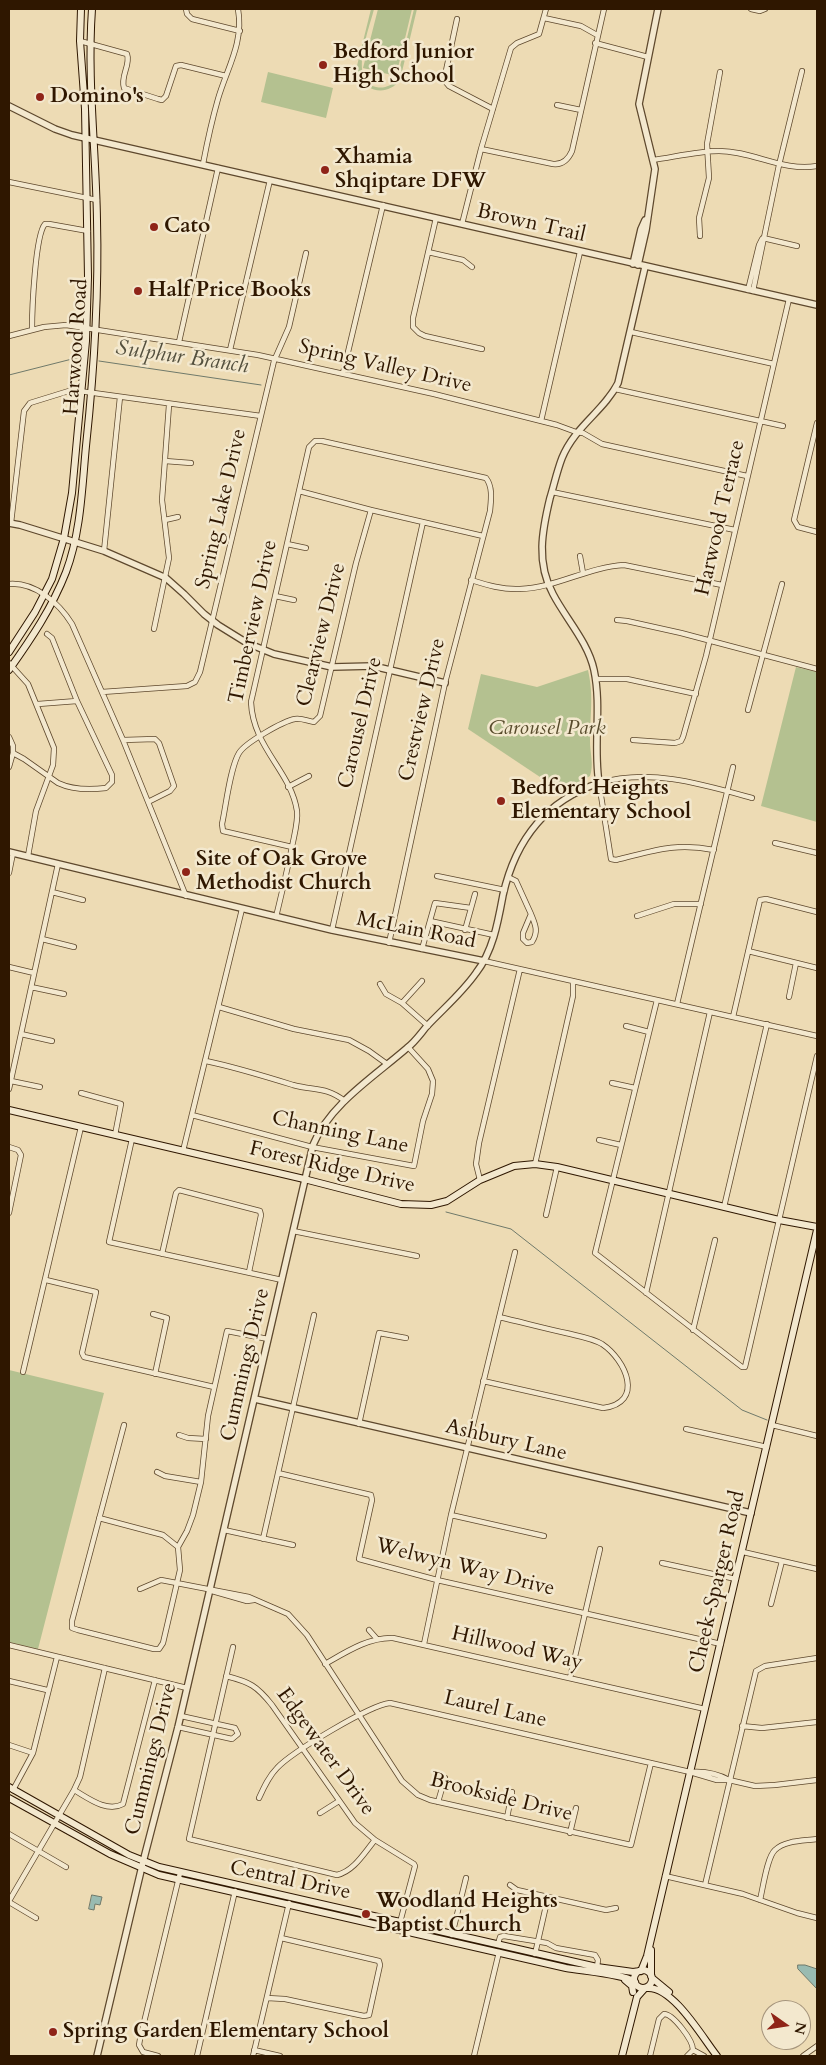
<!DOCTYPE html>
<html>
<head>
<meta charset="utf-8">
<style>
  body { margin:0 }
  #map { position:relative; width:826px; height:2065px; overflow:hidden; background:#eddbb4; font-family:Cardo,serif }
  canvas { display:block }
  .frame { position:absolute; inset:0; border:10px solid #2f1700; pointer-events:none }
  .north { position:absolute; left:761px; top:2000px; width:50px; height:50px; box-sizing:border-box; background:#f3e8ce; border:1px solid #a5947c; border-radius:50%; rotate:103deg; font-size:14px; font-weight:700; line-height:20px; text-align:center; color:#2f1700 }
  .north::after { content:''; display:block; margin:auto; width:18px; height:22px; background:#8f2418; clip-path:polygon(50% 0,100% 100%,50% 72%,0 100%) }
</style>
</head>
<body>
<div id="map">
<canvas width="826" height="2065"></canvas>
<div class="frame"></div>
<div class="north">N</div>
</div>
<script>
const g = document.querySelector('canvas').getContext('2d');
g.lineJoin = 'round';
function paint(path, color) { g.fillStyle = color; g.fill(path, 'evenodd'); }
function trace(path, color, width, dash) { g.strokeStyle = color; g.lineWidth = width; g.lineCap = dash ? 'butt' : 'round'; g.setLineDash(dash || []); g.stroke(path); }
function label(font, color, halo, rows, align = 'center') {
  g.font = font + ' Cardo,serif'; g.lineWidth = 5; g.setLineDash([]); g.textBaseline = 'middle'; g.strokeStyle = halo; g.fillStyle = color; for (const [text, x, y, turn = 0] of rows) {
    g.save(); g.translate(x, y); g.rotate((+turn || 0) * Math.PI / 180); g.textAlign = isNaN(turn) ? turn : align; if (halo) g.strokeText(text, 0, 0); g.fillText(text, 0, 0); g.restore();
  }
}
const green = new Path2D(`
  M371 9H374C370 27 348 81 376 87 384 89 391 86 397 79L414 9H417L400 80C388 96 366 93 359 75L356 83 353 82Z
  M378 9H412L396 76 363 68Z
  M268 72 333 88 326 118 261 102Z
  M796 667 817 672V822L761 806Z
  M588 670C594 697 590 714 590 741 590 753 594 765 590 776L561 791 468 729 481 674 537 687Z
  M9 1370 104 1393 38 1649 9 1642Z`);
const water = new Path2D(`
  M92 1895 102 1897 100 1905 95 1904 94 1910 89 1909Z
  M798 1965H805L817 1969V1989L798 1969Z`);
const stream = new Path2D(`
  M99 361 261 385
  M9 375 80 357
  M446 1212 511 1229 742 1410 767 1420`);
const minor = new Path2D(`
  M186 9 187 14 192 19 240 31
  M751 9 760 11 765 9
  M544 18 581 26 597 35
  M457 19 444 80 449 86 493 109
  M80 41 127 54C131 65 120 76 124 88L158 99 162 100 166 96 176 66 181 65 226 76
  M595 43 648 57
  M557 105 581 110
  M481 149 553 164C562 165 568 160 572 151L604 9
  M653 160C674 157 699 151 719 151 753 151 783 172 817 166
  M203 164C207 143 212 120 218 99 227 68 244 43 238 9
  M9 182 97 200
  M436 218 413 318V327L419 333 425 336 482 349
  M462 224 481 149 511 48 517 43 539 34 546 9
  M700 236 699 218 709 178 707 144 720 72
  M763 238 797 246
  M428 252 463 260 472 267
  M748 290 759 245 762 239
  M753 291 779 165 802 71
  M32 330C32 312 35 235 45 224H49L88 231
  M631 332 774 364
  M9 336 44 327 66 325 258 355 434 394 557 425 576 432 583 433 602 444 747 476
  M179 342 218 168
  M230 350 270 180
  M343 373 383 205
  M615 389 783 426
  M541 421 580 252
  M817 423 794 520 798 527 817 532
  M165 461 191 463
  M299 491 371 510 483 536
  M552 492 735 530
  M165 520 178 517
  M11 523 24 411 30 403 72 390 261 416
  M287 544 306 548
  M104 551 120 397
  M580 556 583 573
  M471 580C487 585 503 590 520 589 556 588 588 567 624 565L722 585
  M9 584C35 582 59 603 72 624L123 740 186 896
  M275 596 294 600
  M617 620 627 621 681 633 817 669
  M154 629 169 558 162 500 169 405
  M9 663 28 684 54 748 53 765 36 811 28 856
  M596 679H627L696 694
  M102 692 187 686 195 682 200 672 274 361 289 327 306 253
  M38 704 77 701
  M748 710 782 584
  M9 737 13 746V753L24 759 58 783C73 790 90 790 106 788L112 782V775L77 701 52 638 47 634
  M123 740 155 739 159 743 174 786 170 791 148 802
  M633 740 675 743 681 741 683 737 706 656 789 299
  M9 767 13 753
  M288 787 309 776
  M775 843 817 853
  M292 847 223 831 222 824C226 806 230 768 239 753 245 743 283 721 295 719 302 718 307 721 314 722L320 716 356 563 371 510
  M714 850C675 842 653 851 616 860L611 859 599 783C650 768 702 784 752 798
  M9 873 13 853
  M437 876 505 890
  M508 877 516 881 531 914 523 933V939L527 943 532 942C539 931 535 924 531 914
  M52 892 83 900
  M637 916 674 904H701
  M276 917C282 892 288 867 293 842 295 832 298 821 297 811 291 771 253 748 251 702L309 447 315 441H322L486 478C493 487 491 500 490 511L445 683 389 943
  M430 921 494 935
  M332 930 423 522
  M465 930 475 894
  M42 939 74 947
  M422 949 435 903 471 908
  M748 951 817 968
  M484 961 817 1036
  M9 967 34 973
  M380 984 386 994 402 1003 428 1026
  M31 987 64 994
  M789 997 796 963
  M657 1000 595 1253 742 1367H745L817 1056
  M402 1003 422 981
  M677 1004 733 767
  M219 1007 294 1029 349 1040 369 1051 387 1064
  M733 1017 760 900 766 899 817 912
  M626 1026 649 1032
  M21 1034 52 1041
  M206 1061C235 1067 264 1076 293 1085 315 1091 325 1086 345 1101
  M11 1081 40 1087
  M612 1083 635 1088
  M9 1089 58 864
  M81 1093 121 1104 115 1135
  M192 1115 312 1147 414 1166 423 1121 432 1094 433 1081 428 1069 408 1047
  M132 1139 109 1242 282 1280
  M599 1140 621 1145
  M9 1147 18 1150 21 1155 9 1213
  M183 1151 242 909
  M535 1164 573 996V981
  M480 1180 476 1164 479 1143 520 969
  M724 1207 767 1024
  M546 1215 557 1167
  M293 1231 417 1256
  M162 1254 176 1193 179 1190 260 1211 261 1215 249 1272
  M46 1280 96 1292 82 1353 84 1357 214 1387
  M646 1293 710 1012
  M153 1314 167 1318 155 1374
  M693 1330 715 1240
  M23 1372 81 1127
  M483 1381 603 1408C645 1403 626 1360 602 1344 592 1338 578 1336 566 1333 543 1328 521 1322 499 1317
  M359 1424 379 1333 406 1338
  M772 1425 817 1436
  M686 1429 767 1447
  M179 1435 188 1438 206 1439
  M157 1472 165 1476 201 1482
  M278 1473 371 1495 372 1500 359 1559 437 1580 721 1644
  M451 1515 544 1536
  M99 1518 163 1535 178 1547 180 1570 163 1643 159 1649H154L78 1630 72 1628V1621C89 1556 107 1491 124 1425
  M224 1530 293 1545
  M263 1539 314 1315
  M178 1547 187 1531 193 1515 201 1482 208 1416 227 1331 268 1339
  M743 1552 817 1569
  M662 1563 736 1579
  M140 1589 161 1580 249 1597 288 1614 307 1635 402 1781 418 1795 430 1800 631 1845 651 1763
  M212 1591 247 1601 254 1600
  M771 1604 782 1561
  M369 1630 377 1639
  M424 1644 451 1515 515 1252
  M9 1645 187 1688
  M233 1647 189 1839 337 1875C354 1871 364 1853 375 1840
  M325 1664C346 1652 369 1637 393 1638L705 1709
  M226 1676C250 1682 257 1686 272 1705L355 1823 375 1840 414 1864 415 1866 398 1930
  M570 1678 600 1549
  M9 1681 47 1690
  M742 1726 762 1728 817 1722
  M178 1727 232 1739 238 1734 235 1728 181 1716
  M9 1745 33 1753
  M691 1772C705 1771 716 1773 729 1780
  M13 1790 33 1753 57 1657
  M74 1790C88 1798 107 1813 123 1804L155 1680
  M259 1798C264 1787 269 1776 277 1768 292 1752 370 1705 390 1703L690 1772 717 1780H729L755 1786 775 1785 817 1780
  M438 1802 445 1778
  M320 1813 339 1801
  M507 1818 512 1792
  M570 1833 576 1808
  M9 1834 66 1867
  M665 1876 743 1894 797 1913 817 1918
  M510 1885 517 1890 606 1910 616 1908
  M705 1885 756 1671 765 1666 817 1658
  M760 1900C763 1888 767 1857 775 1850 785 1840 805 1841 817 1839
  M9 1901 74 1790 80 1777 105 1668
  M9 1902 36 1918
  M452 1935 466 1878
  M498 1944 500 1937 504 1936 547 1943 556 1948 595 1955 598 1960 597 1967
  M535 1954 548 1897
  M267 1998 285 1999 364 2016 369 2015 380 1965 379 1961 281 1938
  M254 2050 280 2056
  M693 2050 704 2056
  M158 2056 143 2052 139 2045 140 2039 180 1873
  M197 2056 235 1891
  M253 2056 289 1903
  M474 2056 499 1952
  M650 2056 659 2019 664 2014C673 2014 693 2040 693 2050
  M687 2056 693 2050
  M803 2056 817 2046`);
const tertiary = new Path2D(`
  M9 106 55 129 72 135 817 305
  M633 264 641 229 645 220
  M638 265 646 230 655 169 639 104 658 9
  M9 523 20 525 104 551 166 578 184 594 204 614 218 625 247 643 274 654 332 667 373 666 445 683
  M9 852 332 930 484 961
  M255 1399 751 1513
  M97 2056 143 1862 178 1727 313 1145C330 1104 375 1076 407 1048 415 1042 421 1033 427 1026 444 1008 462 993 476 973 493 951 498 922 503 895 515 842 545 801 599 783 593 745 602 708 594 670 588 642 566 619 553 594 536 563 542 531 550 498 554 485 557 471 562 458 575 426 604 411 618 383L645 267`);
const secondary = new Path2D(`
  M9 652 35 612 52 579 64 538 72 493 86 341 88 277 85 109 80 41 81 9
  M9 670C31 639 52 608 66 572 81 532 82 488 86 446 94 371 99 296 97 220 96 150 87 79 92 9
  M9 1110 304 1179 401 1204 431 1205 447 1201 480 1180 514 1166 535 1164 557 1167 779 1220 817 1227
  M9 1787 129 1855 159 1867 597 1967 633 1972 640 1971
  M9 1798 110 1854 159 1875 566 1968C582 1971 624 1974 635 1982
  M651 1950V1976
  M634 1979a9 9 0 1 1 18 0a9 9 0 1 1-18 0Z
  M641 1971 647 1956 817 1230
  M652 1978 669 1992
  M625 1980 632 1986 633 1992
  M647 1988C673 1986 702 2037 717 2056
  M622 2056 637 1997 645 1988`);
const markers = [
  [323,65,5,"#8f2418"],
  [40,97,5,"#8f2418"],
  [325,170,5,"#8f2418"],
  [154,227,5,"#8f2418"],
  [138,291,5,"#8f2418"],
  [501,801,5,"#8f2418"],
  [186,872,5,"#8f2418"],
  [366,1914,5,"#8f2418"],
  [53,2032,5,"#8f2418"]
];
const poiNames = [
  ["Bedford Junior",333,53],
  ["High School",333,77],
  ["Domino's",50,97],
  ["Xhamia",335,158],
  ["Shqiptare DFW",335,182],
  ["Cato",164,227],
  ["Half Price Books",148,291],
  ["Bedford Heights",511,789],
  ["Elementary School",511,813],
  ["Site of Oak Grove",196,860],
  ["Methodist Church",196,884],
  ["Woodland Heights",376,1902],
  ["Baptist Church",376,1926],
  ["Spring Garden Elementary School",63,2032]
];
const streetNames = [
  ["Brown Trail",531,224,13],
  ["Harwood Road",77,347,-86],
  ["Spring Valley Drive",385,367,13],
  ["Spring Lake Drive",222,509,-77],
  ["Harwood Terrace",721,518,-77],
  ["Timberview Drive",254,622,-78],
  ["Clearview Drive",322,635,-76],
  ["Crestview Drive",423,710,-77],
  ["Carousel Drive",361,723,-77],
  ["McLain Road",416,931,11],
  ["Channing Lane",340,1133,12],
  ["Forest Ridge Drive",332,1168,13],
  ["Cummings Drive",246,1365,-77],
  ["Ashbury Lane",506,1441,13],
  ["Welwyn Way Drive",465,1568,14],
  ["Cheek-Sparger Road",718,1582,-77],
  ["Hillwood Way",517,1649,13],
  ["Laurel Lane",495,1710,13],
  ["Edgewater Drive",325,1752,54],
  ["Cummings Drive",152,1759,-76],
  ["Brookside Drive",501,1798,14],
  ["Central Drive",290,1881,12]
];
const parkNames = [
  ["Carousel Park",547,729]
];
const waterNames = [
  ["Sulphur Branch",182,358,8]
];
paint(green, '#b4c190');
paint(water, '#99bbb1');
trace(water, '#6f796a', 1);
trace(stream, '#6f796a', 1);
trace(minor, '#5e482d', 6);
trace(tertiary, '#5e482d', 8);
trace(secondary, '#2f1700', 8);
trace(minor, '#f3e8ce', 4.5);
trace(tertiary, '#f3e8ce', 5.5);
trace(secondary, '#f3e8ce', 6);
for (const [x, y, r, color] of markers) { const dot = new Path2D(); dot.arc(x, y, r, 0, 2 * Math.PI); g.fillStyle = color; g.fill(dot); trace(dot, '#f3e8ce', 2); }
label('bold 21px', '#2f1700', '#f3e8ce', poiNames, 'left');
label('21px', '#2f1700', '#f3e8ce', streetNames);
label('italic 21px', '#574a2b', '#f3e8ce', parkNames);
label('italic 22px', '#54503e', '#f3e8ce', waterNames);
</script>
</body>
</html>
